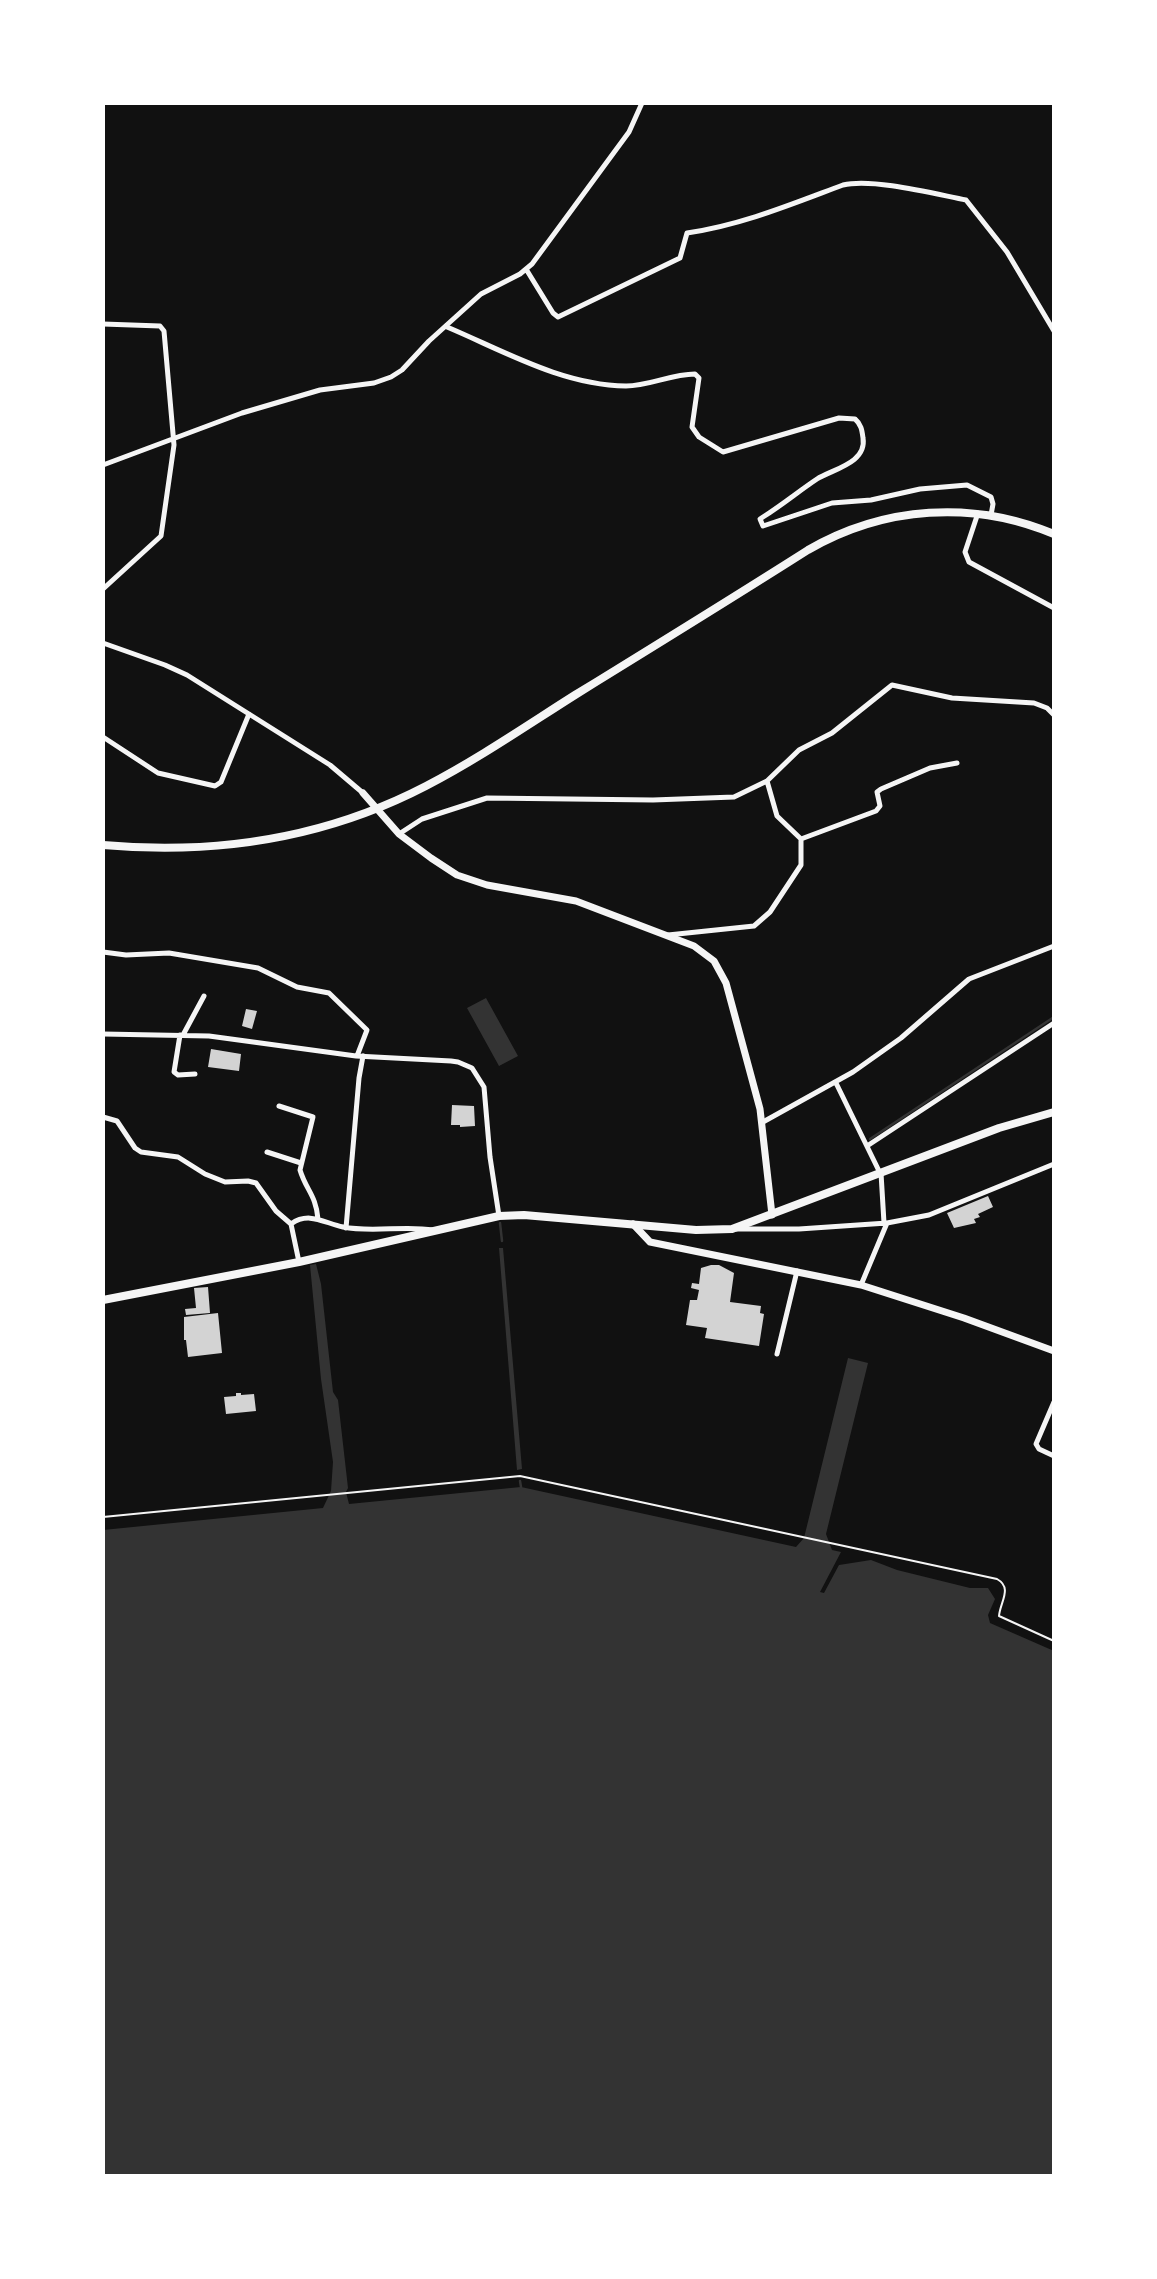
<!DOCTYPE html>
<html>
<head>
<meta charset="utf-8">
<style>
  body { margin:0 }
  #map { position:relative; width:1157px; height:2279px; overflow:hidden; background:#111; font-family:Barlow,sans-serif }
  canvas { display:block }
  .frame { position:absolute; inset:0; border:105px solid #fff; pointer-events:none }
</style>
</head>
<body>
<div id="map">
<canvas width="1157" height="2279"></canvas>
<div class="frame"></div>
</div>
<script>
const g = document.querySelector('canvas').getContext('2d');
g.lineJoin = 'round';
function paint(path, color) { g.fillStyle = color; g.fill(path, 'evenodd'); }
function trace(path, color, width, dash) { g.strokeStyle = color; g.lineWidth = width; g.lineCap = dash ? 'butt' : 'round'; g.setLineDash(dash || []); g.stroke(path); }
const water = new Path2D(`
  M486 998 518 1056 499 1066 467 1008Z
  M499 1248H503L522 1469 517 1470Z
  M316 1264 321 1284 333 1392 338 1400 348 1488 346 1492 349 1504 521 1487 796 1547 804 1538 848 1358 868 1363 826 1534 832 1550 841 1552 820 1592 824 1593 839 1565 871 1560 897 1570 970 1588H988L995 1599 988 1615 990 1623 1054 1651V2176H103V1530L323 1508 331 1491 333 1462 321 1379 310 1265Z`);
const stream = new Path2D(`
  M870 1139 1054 1017
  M500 1223 502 1241
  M520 1481 521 1487`);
const building = new Path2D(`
  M246 1009 257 1011 252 1029 242 1026Z
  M211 1049 241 1054 239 1071 208 1067Z
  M452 1105 474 1106 475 1126 460 1127V1125H451Z
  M988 1196 993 1207 978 1214 980 1217 974 1219 976 1223 954 1228 947 1213Z
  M711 1265H719L734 1273 730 1302 761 1306 760 1313 764 1314 759 1346 705 1338 707 1328 686 1325 690 1300H697L699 1290 691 1288 692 1283 699 1284 701 1268Z
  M208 1287 210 1313 186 1315 185 1309 196 1308 194 1288Z
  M218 1313 222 1353 188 1357 186 1340H184V1317Z
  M236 1393H241V1395L254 1394 256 1411 226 1414 224 1397 236 1396Z`);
const path = new Path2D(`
  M103 1517 520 1476 997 1579C1013 1588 1000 1602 999 1616L1054 1641`);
const minor = new Path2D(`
  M526 269 553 313 558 317 680 258 687 233C742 225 792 204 843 185 873 178 935 194 966 200L1007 252 1054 331
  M103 324 160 326 164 331 174 445 161 536 103 589
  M447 327C504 351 562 385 626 386 649 386 671 374 695 374L699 378 692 427 699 437 723 452 839 418 855 419C861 424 862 430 863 438 867 463 833 469 817 479 799 491 782 505 763 517L760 519 763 526 832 503 871 500 920 489 967 485 991 497 993 504 991 515
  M103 465 242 413 320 390 374 383 391 377 402 370 429 341 481 294 520 274 532 264 629 132 642 103
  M978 513 965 552 969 562 1054 608
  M103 643 165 665 187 675 330 765 363 793
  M103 737 158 773 215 786 221 782 249 714
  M399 834 422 819 487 798 653 800 734 797 767 781 799 750 832 733 892 685 952 698 1034 703 1047 708 1054 715
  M801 839 876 811 880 806 877 792 881 789 930 768 957 763
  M668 935 754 926 770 912 801 865V839L777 816 767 781
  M103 952 126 955 169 953 258 968 297 987 329 993 367 1030 357 1056
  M103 1034 209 1036 356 1056 451 1061 458 1062 472 1068 484 1087 490 1157 499 1216
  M180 1035 174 1072 178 1075 195 1074
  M183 1035 204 996
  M836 1083 880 1173
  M279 1106 313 1117 300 1170C306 1190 316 1195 318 1219
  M103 1117 117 1121 135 1148 141 1152 178 1157 205 1174 225 1182 248 1181 256 1183 276 1211 291 1224 299 1262
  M763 1122 853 1072 901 1038 969 979 1054 946
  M867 1146 1054 1023
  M267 1152 301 1163
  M881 1173 884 1223
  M291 1224C309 1211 324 1223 343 1227 373 1233 404 1225 433 1230
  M346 1228 359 1078 363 1056
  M736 1229H799L887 1223
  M861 1285 887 1223 929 1215 1054 1164
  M777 1354 797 1271
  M1054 1402 1036 1444 1039 1449 1054 1456`);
const tertiary = new Path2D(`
  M363 793 399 834 431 858 457 875 487 885 576 901 694 946 714 961 726 983 760 1109 772 1215
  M633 1224 650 1242 861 1285 964 1318 1054 1351`);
const secondary = new Path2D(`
  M103 845C215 855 326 838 426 786 478 759 526 726 575 695 653 647 731 599 808 550 884 506 973 500 1054 534
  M103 1300 299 1262 499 1216 524 1215 696 1230 732 1229 999 1128 1054 1112`);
paint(water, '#333');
trace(stream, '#333', 2.5);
paint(building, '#d3d3d3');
trace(path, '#f5f5f5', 2);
trace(minor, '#f5f5f5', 5);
trace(tertiary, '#f5f5f5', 7);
trace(secondary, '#f5f5f5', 8);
</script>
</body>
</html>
